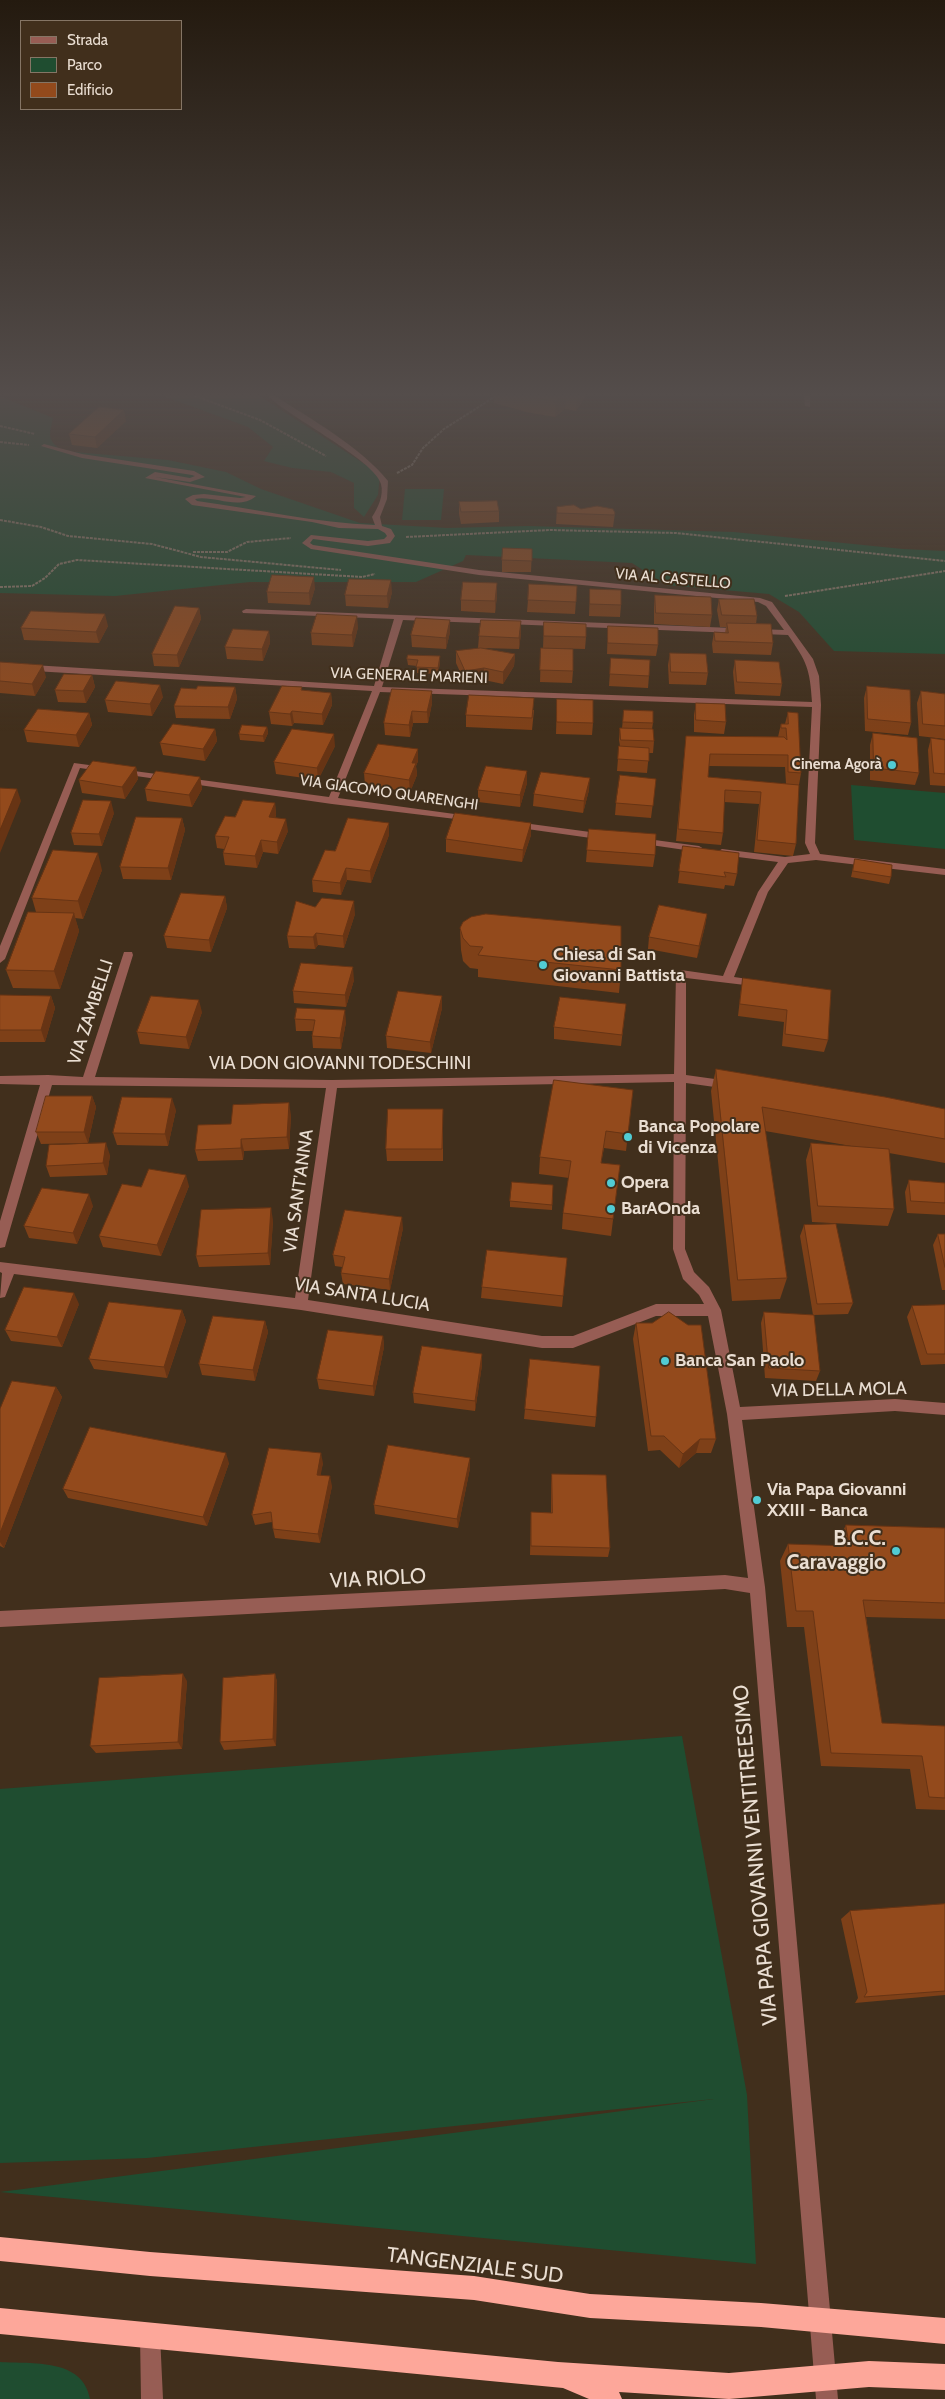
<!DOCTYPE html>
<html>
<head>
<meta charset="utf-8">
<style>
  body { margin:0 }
  #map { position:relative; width:945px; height:2399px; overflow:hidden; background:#412f1c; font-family:Cabin,sans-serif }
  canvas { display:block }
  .legend { position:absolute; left:20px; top:20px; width:162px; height:90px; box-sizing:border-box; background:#412f1c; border:1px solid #857565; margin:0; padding:6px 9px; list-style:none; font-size:15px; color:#eaded2 }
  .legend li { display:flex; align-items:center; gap:10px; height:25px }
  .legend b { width:25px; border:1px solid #857565 }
</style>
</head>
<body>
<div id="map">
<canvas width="945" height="2399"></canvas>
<ul class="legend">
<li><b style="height:6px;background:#975d54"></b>Strada</li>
<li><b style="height:14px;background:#1f4d30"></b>Parco</li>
<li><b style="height:14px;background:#934a1c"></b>Edificio</li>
</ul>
</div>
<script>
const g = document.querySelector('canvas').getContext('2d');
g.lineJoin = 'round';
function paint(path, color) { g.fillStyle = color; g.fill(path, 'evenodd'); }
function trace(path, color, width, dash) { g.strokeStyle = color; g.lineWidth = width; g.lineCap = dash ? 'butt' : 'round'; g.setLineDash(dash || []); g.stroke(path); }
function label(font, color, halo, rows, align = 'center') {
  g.font = font + ' Cabin,sans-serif'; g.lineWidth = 4; g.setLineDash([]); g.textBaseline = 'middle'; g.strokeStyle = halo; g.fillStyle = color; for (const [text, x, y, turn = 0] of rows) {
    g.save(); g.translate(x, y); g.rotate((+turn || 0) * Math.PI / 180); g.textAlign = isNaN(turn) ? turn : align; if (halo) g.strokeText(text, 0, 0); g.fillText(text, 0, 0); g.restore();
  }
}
const green = new Path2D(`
  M0 396 53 418C49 437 47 440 63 451L168 460 226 472 261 489 360 523 447 528 528 526 734 532 903 549 945 551V654L834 651 799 612 769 594 666 585 632 563 466 555 463 561 416 582H250L115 596 0 593Z
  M163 396H260L380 474 378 495 364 517 354 508V483L331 472 292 468 264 461 273 447 248 427Z
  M405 489H444L441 520H402Z
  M851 785 945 793V849L854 840Z
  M682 1736 747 2095 756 2264 0 2192 714 2099 147 2158 0 2163V1789Z
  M0 2362C32 2364 83 2358 90 2399H0Z`);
const path = new Path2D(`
  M195 396 260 420 326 456
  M0 426 35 434
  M0 442 29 445
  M397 473 412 465 423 448 444 429 496 396
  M0 520 41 527 68 536 152 544 201 557 341 570
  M406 537 550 530 676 533 945 561
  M193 552H227L247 542 291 538
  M0 587 32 586 45 578 59 564 77 560 362 577 375 574
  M785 596 945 571`);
const minor = new Path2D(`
  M268 396H275C310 418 363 449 388 481L387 499 380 517 382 526 391 529 395 536 390 543 368 546 313 539 310 543 313 545 479 570 760 598 772 602 813 659 819 676 821 705 815 843 820 854 945 869V875L816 860 788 863 768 892 734 977 762 981 763 984 762 987 686 978V1075L729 1081 735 1085 729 1089 686 1083 685 1249 694 1272 709 1287 721 1310 740 1407 895 1399 945 1403V1415L895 1411 742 1420 765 1587 838 2399H816L750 1593 725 1589 0 1627V1611L725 1575 748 1578 727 1414 708 1316H656L573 1348H542L301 1310 14 1274 5 1297 0 1298 2 1273 0 1272V1262L295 1298 326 1088 52 1085 6 1243 5 1247 0 1248V1221L40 1085 0 1084V1076L48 1075 83 1077 124 952H132L133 955 95 1077 332 1080 674 1074 676 974 681 970 723 976 758 892 778 862 722 855 717 852 722 849 785 857 810 854 805 843 812 707 380 692 338 798 469 816 474 819 472 821 332 804 80 768 5 959 0 963V946L74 763 329 797 372 691 0 669V663L374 686 394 619 243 613 242 611 246 609 784 630 766 606 758 602 479 575 311 549 302 543 311 535 368 541 384 539 387 536 385 533 378 529 339 528 312 522 192 505 185 499 193 495 204 494 240 498 246 497 145 478 155 472 190 478 195 476 192 475 82 458 41 446 44 444 82 454 194 471 205 477 190 482 155 477 256 496C239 511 214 495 195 499L197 501C255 509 317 523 375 525L372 517C378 508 384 495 381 484 375 460 287 416 268 396ZM403 620 788 635C807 662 810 669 812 702L382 687ZM674 1082 673 1249 683 1279 699 1295 704 1304H656L573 1336H542L308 1300 337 1088Z
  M804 396H810V407L805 406Z
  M516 822 605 834 610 837 605 840 513 827V823Z
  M640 838 699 846 704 849 699 852 637 843 635 841Z
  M150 2325 157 2328 160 2335 163 2399H141L140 2335 143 2328Z`);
const highway = new Path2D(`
  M0 2237 150 2252 474 2276 590 2294 761 2303 945 2318V2344L761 2327 590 2318 474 2300 150 2276 0 2261Z
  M0 2308 558 2362 729 2373 869 2361 945 2364V2390L869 2387 729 2399 619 2392 622 2399H589L563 2388 0 2334Z`);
const wall = new Path2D(`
  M494 396H586L576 411 565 409 555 417 526 412 494 403Z
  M126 421 97 448 72 445 69 434Z
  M459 502 499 511V522L461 524 459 514Z
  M557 507 615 513 613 527 556 524Z
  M532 549 531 572H502V560Z
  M497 583V595L495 613 461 611V600Z
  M577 586 575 614 527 612 528 600Z
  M315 588 310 605 268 603 267 592Z
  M590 589 621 605 620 617 589 616Z
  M392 592 388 608 346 606 345 595Z
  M655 595 712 615 710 627 654 624V607Z
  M719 599 757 616 756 624 773 643 771 655 713 653 712 644 714 632 725 633 726 627H720L717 610Z
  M199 608 201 619 179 667 154 666 152 654Z
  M544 622 586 637 585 649 543 648Z
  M108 626 99 643 24 640 21 628Z
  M608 626 658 645 656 656 607 654Z
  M358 627 353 647 312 645 311 633Z
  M269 631 270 643 263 661 227 659 225 647Z
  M450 632 446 649 412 647 411 635Z
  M521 633 519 649 482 648 515 654 514 666 503 684 484 680 465 683 456 663V651L481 648H478L479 636Z
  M541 648 573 671 572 683 540 682Z
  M670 653 708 673 706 685 669 684 668 665Z
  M408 655 440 662 438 674 417 673V666L408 665 407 659Z
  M611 658 649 676 648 688 609 686Z
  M735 660 782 684 780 696 735 694 733 672Z
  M0 662 46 677 35 696 0 693Z
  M92 675 95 687 86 703 58 702 55 690Z
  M867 686 911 723 908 735 865 731 864 698Z
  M235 687 237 699 230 719 176 718 174 706 196 689Z
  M302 687V690L331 693 332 705 323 725 294 723 292 726 271 724 269 712Z
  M392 689 432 703 428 723H413L410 737 385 735 384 723Z
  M921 691 945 694V739L919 736 917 703Z
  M163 697 152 716 108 712 105 700Z
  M557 699 593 723 592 735 556 734Z
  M696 703 726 722 724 734 694 732V715Z
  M534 710 532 730 466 727V715Z
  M624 710 653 723 652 729 654 741 653 753H649L647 773 617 771 619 746H620L619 740 620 728H622Z
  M788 712 801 773 799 785 796 844 793 856 754 852 759 804 724 802 723 833 721 845 676 841 686 736 778 737 781 724H785ZM709 766 785 767 786 784 708 777Z
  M89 713 92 725 79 747 27 742 24 730Z
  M267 727 268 733 264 742 240 740 239 734Z
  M215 729 217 741 205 761 163 755 160 743Z
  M873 733 919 773 915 785 870 780V745Z
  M931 738 945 740V786L930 785 928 750Z
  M335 746 318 780 276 774 274 762Z
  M418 749V761L416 766 417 775 410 792 365 785 364 773Z
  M136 767 138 779 125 799 82 793 79 780Z
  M200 777 202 789 192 807 147 801 145 789Z
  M656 779 651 818 615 815 616 803Z
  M527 783 520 807 478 802V790Z
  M589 790 583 813 533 806 534 794Z
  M275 803 276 815 275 818 288 831 278 854 263 852 257 868 225 865 223 853 224 849 217 848 215 836 235 817Z
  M114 813 102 846 74 845 71 833Z
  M182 818 185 830 171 880 123 879 120 867Z
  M531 823V835L522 862 446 852V839Z
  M389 835 371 883 347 880 341 895 313 892 312 880 335 851Z
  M683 846 737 874 734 886 725 885 724 889 678 883Z
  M587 850 655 855 653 867 586 862Z
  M855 859 891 877 889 884 851 877Z
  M102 870 83 919 75 918 79 931 60 989 13 988 6 970 36 912 32 898Z
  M225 896 227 908 211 952 167 948 164 936Z
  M315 907 355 914 344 948 318 945 315 949 289 948 287 936Z
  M707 914 705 926 697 958 648 949 649 937Z
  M460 928 621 970 619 993 478 977V969L470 968 463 961 461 950Z
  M743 978 828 1040 824 1052 782 1046 784 1022 738 1016 741 990Z
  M354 980 346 1007 294 1003 293 991Z
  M0 995 51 996 55 1008 45 1042H0Z
  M626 1004 621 1046 554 1039V1027Z
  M442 1008 431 1053 387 1048 386 1036Z
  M202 1012 189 1049 140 1044 137 1032Z
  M295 1019 346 1022 341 1049 313 1048 312 1036 313 1031H296Z
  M716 1069 945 1109V1163L889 1153 894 1209 888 1226 812 1222 806 1160 811 1143 857 1147 765 1131 787 1278 780 1299 732 1301 711 1091Z
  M554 1080 628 1134 626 1151 604 1148 601 1163 620 1165 611 1236 562 1229 563 1213 569 1178 539 1174 540 1157Z
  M92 1096 96 1107 88 1143 41 1144 36 1132Z
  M176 1110 168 1146 117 1145 113 1133Z
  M291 1115 289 1149 244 1151 243 1160 198 1161 195 1150 231 1124Z
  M443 1121V1161H387L386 1149Z
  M110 1155 107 1175 50 1177 46 1166Z
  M909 1180 945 1183V1215L907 1213 905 1192Z
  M553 1185 552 1210 510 1207V1201Z
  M189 1186 161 1256 103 1247 99 1236 141 1187Z
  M93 1206 77 1244 29 1238 24 1226Z
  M273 1220 270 1265 199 1267 196 1256Z
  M804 1225 853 1303 848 1314 813 1315 800 1236Z
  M403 1228 390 1290 343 1284 341 1273 342 1267 335 1266 333 1255Z
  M938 1234H945V1290H942L933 1245Z
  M567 1258 562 1307 481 1298 482 1287Z
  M79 1304 62 1347 11 1341 5 1330Z
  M945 1305V1364L921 1365 907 1317 912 1306Z
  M182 1310 186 1321 167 1378 94 1369 89 1359Z
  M764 1312 820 1371 816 1381 765 1378 761 1323Z
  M265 1321 268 1332 255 1381 202 1375 199 1364Z
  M636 1323 716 1439 711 1453H696L679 1468 660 1450 648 1451 633 1339Z
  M383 1336 384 1347 374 1396 319 1389 317 1379Z
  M482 1354V1365L475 1411 414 1403 413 1393Z
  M56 1387 62 1397 4 1548 0 1546V1409Z
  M525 1409 596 1417 595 1427 524 1419Z
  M229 1463 207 1526 68 1498 63 1489Z
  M323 1463 320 1475 332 1486 320 1543 275 1538 273 1529 272 1522 255 1525 252 1515Z
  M470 1468 458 1528 375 1514 374 1505Z
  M552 1474 610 1548 608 1557 530 1555 531 1512 551 1513V1484Z
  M846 1525 945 1528V1619L866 1617 882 1723 945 1726V1810L916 1809 910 1769 821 1766 804 1627H787L780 1561 788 1544 837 1546V1542Z
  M275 1674 277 1682 276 1746 224 1750 220 1742Z
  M187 1681 182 1749 96 1753 90 1746Z
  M945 1904V1995L855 2003 858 1998 841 1919 850 1911Z`);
const shadedWall = new Path2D(`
  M563 396H566L565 409 555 417 556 401Z
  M577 396H586L576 411Z
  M124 410 126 421 97 448 95 437Z
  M314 577 315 588 310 605 309 593Z
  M391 580 392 592 388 608 387 596Z
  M497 583V595L495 613V601Z
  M199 608 201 619 179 667 177 655Z
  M105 614 108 626 99 643 96 632Z
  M357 616 358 627 353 647 352 635Z
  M450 620V632L446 649V638Z
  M521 621V633L519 649V638Z
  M269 631 270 643 263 661 262 649Z
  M515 654 514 666 503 684V672Z
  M440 656V662L438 674V668Z
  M43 665 46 677 35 696 32 684Z
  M484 668V680L465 683V671Z
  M92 675 95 687 86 703 83 691Z
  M160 685 163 697 152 716 150 704Z
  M235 687 237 699 230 719 228 707Z
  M432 691V703L428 723 427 712Z
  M331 693 332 705 323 725 322 714Z
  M292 711 294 723 292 726 290 714Z
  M412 711 413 723 410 737 409 725Z
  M89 713 92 725 79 747 76 735Z
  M267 727 268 733 264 742 263 736Z
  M215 729 217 741 205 761 203 749Z
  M334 734 335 746 318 780 317 768Z
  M418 749V761L416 766 417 775 410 792 409 780 412 763Z
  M136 767 138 779 125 799 122 787Z
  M527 771V783L520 807V795Z
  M200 777 202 789 192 807 189 795Z
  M590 778 589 790 583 813 584 801Z
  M17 789 21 801 0 853V830Z
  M111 801 114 813 102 846 99 834Z
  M275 803 276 815 270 829 269 817Z
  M182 818 185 830 171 880 168 868Z
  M286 819 288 831 278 854 277 842Z
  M389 823V835L371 883 370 871Z
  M531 823V835L522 862 523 850Z
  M261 840 263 852 257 868 255 856Z
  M98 853 102 870 83 919 78 901Z
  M346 868 347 880 341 895 340 883Z
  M225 896 227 908 211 952 209 940Z
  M354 901 355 914 344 948 343 936Z
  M74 913 79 931 60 989 54 971Z
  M707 914 705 926 697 958 699 946Z
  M316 933 318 945 315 949 313 937Z
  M353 967 354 980 346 1007 345 995Z
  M51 996 55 1008 45 1042 41 1030Z
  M442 996V1008L431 1053 430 1042Z
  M199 1000 202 1012 189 1049 186 1037Z
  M345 1010 346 1022 341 1049 340 1038Z
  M92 1096 96 1107 88 1143 84 1132Z
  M172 1098 176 1110 168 1146 165 1134Z
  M289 1103 291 1115 289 1149 287 1137Z
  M241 1139 244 1151 243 1160 241 1148Z
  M106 1143 110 1155 107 1175 103 1163Z
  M186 1175 189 1186 161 1256 157 1245Z
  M89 1194 93 1206 77 1244 73 1233Z
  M271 1208 273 1220 270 1265 268 1253Z
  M402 1217 403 1228 390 1290 389 1279Z
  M74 1293 79 1304 62 1347 57 1337Z
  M182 1310 186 1321 167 1378 164 1367Z
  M265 1321 268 1332 255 1381 253 1370Z
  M383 1336 384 1347 374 1396 373 1386Z
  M482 1354V1365L475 1411V1401Z
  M56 1387 62 1397 4 1548 0 1542V1533Z
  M700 1439 696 1453 679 1468 683 1454Z
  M226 1453 229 1463 207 1526 203 1517Z
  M321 1453 323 1463 319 1484 317 1475Z
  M470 1458V1468L458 1528 457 1519Z
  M330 1476 332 1486 320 1543 318 1534Z
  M183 1674 187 1681 182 1749 178 1742Z
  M275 1674 277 1682 276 1746 273 1739Z`);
const building = new Path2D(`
  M524 396H563L556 401Z
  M99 407 124 410 95 437 69 434Z
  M497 501 499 511 461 512 459 502Z
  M574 505 581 509 597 506 613 509 615 513 614 515 557 513V507Z
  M503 548 532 549V561L502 560Z
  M272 575 314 577 309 593 267 592Z
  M349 579 391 580 387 596 345 595Z
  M463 582 497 583 495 601 461 600Z
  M529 584 577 586 576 602 528 600Z
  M590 589 621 590V605L590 604Z
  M655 595 711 597 712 615 656 613Z
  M719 599H754L757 616 722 615Z
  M175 606 199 608 177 655 152 654Z
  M31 611 105 614 96 632 21 628Z
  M317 614 357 616 352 635 311 633Z
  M416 618 450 620 446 638 411 635Z
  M481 620 521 621 519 638 479 636Z
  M544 622 586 624V637L544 636Z
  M727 623 771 624 773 643 715 641 714 632 728 633Z
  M608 626 658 628V645L608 643Z
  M233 629 269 631 262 649 225 647Z
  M481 648 515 654 503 672 484 668 465 671 456 651Z
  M541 648 573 649V671L540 670Z
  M670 653 706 654 708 673 671 672Z
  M408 655 440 656 438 668 416 667 418 660 407 659Z
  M611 658 650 660 649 676 610 674Z
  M735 660 779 662 782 684 737 682Z
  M0 662 43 665 32 684 0 681Z
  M64 674 92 675 83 691 55 690Z
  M116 681 160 685 150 704 105 700Z
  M198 686 235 687 228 707 174 706 181 688 196 689Z
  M282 686 302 687 301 690 331 693 322 714 292 711 290 714 269 712Z
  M867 686 910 690 911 723 868 719Z
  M392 689 432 691 427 712 412 711 409 725 384 723Z
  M921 691 945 694V726L923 724Z
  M469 695 534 698 532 718 466 715Z
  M557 699 593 700V723L557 722Z
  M696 703 725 704 726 722 696 720Z
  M38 709 89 713 76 735 24 730Z
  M624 710 653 711V723L623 722Z
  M788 712 798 713 801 773 788 772V755L710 754 708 777 799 785 796 844 757 840 761 792 725 790 723 833 678 829 686 736 784 737 787 740 786 728H781V724H788Z
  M173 724 215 729 203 749 160 743Z
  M242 725 267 727 263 736 239 734Z
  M620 728 653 729 654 741 621 740Z
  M292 729 334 734 317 768 274 762Z
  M873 733 917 738 919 773 874 768Z
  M931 738 945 740V774L934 773Z
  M378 744 418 749 412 763H416L409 780 364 773Z
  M619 746 649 748V761L618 759Z
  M93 761 136 767 122 787 79 780Z
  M486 766 527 771 520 795 478 790Z
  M156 771 200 777 189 795 145 789Z
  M541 772 590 778 584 801 534 794Z
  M620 775 656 779 653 806 616 803Z
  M0 788 17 789 0 830Z
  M83 800 111 801 99 834 71 833Z
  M243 800 275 803 269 817 286 819 277 842 261 840 255 856 223 853 229 837 215 836 225 816 235 817Z
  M455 813 531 823 523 850 446 839Z
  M136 817 182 818 168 868 120 867Z
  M348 818 389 823 370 871 346 868 340 883 312 880 325 850 335 851Z
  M589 829 656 834 655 855 587 850Z
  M683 846 739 853 737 874 724 872 726 877 679 871Z
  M53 850 98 853 78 901 32 898Z
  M855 859 892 865 891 877 853 871Z
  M181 893 225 896 209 940 164 936Z
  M322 898 354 901 343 936 316 933 313 937 287 936 296 901 315 907Z
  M659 905 707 914 699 946 649 937Z
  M28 912 74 913 54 971 6 970Z
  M486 914 621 926V970L478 955 483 947 470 946 463 938 460 928 463 922 471 917Z
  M301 963 353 967 345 995 293 991Z
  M743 978 831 990 828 1040 785 1034 787 1010 740 1004Z
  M398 991 442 996 430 1042 386 1036Z
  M0 995 51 996 41 1030H0Z
  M151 996 199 1000 186 1037 137 1032Z
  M560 997 626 1004 622 1035 554 1027Z
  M297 1008 345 1010 340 1038 312 1036 315 1020 295 1019Z
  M716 1069 885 1097 945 1109V1139L762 1107 787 1278 738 1280Z
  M554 1080 633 1090 628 1134 606 1131 601 1163 620 1165 613 1219 563 1213 571 1161 540 1157Z
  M46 1096H92L84 1132H36Z
  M122 1097 172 1098 165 1134 113 1133Z
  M289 1103 287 1137 241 1139V1148L195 1150 198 1125 231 1124 233 1105Z
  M388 1109H443L442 1149H386Z
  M106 1143 103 1163 46 1166 49 1145Z
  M811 1143 889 1149 894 1209 818 1206Z
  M149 1169 186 1175 157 1245 99 1236 122 1184 141 1187Z
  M909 1180 945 1183V1203L911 1201Z
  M512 1182 553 1185 552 1205 510 1201Z
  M42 1188 89 1194 73 1233 24 1226Z
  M271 1208 268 1253 196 1256 201 1210Z
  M345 1210 402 1217 389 1279 341 1273 345 1257 333 1255Z
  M836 1224 853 1303 817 1304 804 1225Z
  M938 1234H945V1267Z
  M487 1250 567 1258 563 1296 482 1287Z
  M24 1287 74 1293 57 1337 5 1330Z
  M109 1302 182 1310 164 1367 89 1359Z
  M945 1305V1354H927L912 1306Z
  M669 1312 688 1325H701L716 1439H700L683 1454 664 1436H651L636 1323H652Z
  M764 1312 814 1315 820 1371 769 1368Z
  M213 1316 265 1321 253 1370 199 1364Z
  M328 1330 383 1336 373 1386 317 1379Z
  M422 1346 482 1354 475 1401 413 1393Z
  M530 1359 600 1366 596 1417 525 1409Z
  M12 1381 56 1387 0 1533V1409Z
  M90 1427 226 1453 203 1517 63 1489Z
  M388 1445 470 1458 457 1519 374 1505Z
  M269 1448 321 1453 317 1475 330 1476 318 1534 273 1529 271 1512 252 1515Z
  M552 1474 606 1475 610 1548 531 1546V1512L552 1513Z
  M846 1525 945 1528V1603L863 1600 882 1723 945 1726V1798L929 1797 922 1756 831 1753 813 1611H796L788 1544 849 1546Z
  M183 1674 178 1742 90 1746 99 1678Z
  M275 1674 273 1739 220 1742 223 1678Z
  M945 1904V1991L864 1997 867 1992 850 1911Z`);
const markers = [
  [892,765,5,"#51ccd4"],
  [543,965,5,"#51ccd4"],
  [628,1137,5,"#51ccd4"],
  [611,1183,5,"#51ccd4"],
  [611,1209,5,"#51ccd4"],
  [665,1361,5,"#51ccd4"],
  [757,1500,5,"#51ccd4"],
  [896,1551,5,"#51ccd4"]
];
const farStreetnames = [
  ["VIA AL CASTELLO",673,579,5],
  ["VIA GENERALE MARIENI",409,676,2],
  ["VIA GIACOMO QUARENGHI",389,793,8]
];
const farPoinames = [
  ["Cinema Agorà",882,765]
];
const poiNames = [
  ["Chiesa di San",553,955],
  ["Giovanni Battista",553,976],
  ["Banca Popolare",638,1127],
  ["di Vicenza",638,1148],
  ["Opera",621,1183],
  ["BarAOnda",621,1209],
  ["Banca San Paolo",675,1361],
  ["Via Papa Giovanni",767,1490],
  ["XXIII - Banca",767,1511]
];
const streetNames = [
  ["VIA ZAMBELLI",91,1012,-72],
  ["VIA DON GIOVANNI TODESCHINI",340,1064],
  ["VIA SANT'ANNA",299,1191,-82],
  ["VIA SANTA LUCIA",362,1295,9],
  ["VIA DELLA MOLA",839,1390,-1]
];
const nearPoinames = [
  ["B.C.C.",886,1539],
  ["Caravaggio",886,1563]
];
const nearStreetnames = [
  ["VIA RIOLO",378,1579,-3],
  ["VIA PAPA GIOVANNI VENTITREESIMO",756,1855,-95],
  ["TANGENZIALE SUD",475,2266,7]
];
paint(green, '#1f4d30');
trace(path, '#8b7c6c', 2, [3, 1]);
paint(minor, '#975d54');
paint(highway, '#fda79a');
paint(wall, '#7e4018');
paint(shadedWall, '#673414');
paint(building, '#934a1c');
trace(building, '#673414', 1);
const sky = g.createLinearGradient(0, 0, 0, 732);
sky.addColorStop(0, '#241a0f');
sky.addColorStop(0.54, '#544d4b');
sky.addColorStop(1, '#544d4b00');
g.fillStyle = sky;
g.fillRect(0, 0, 945, 732);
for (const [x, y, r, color] of markers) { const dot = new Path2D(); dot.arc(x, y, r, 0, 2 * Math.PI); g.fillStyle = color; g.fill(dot); trace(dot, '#412f1c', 2); }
label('15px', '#eaded2', '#412f1c', farStreetnames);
label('bold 15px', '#eaded2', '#412f1c', farPoinames, 'right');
label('bold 18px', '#eaded2', '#412f1c', poiNames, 'left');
label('18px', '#eaded2', '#412f1c', streetNames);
label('bold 21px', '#eaded2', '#412f1c', nearPoinames, 'right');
label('21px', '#eaded2', '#412f1c', nearStreetnames);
</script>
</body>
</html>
